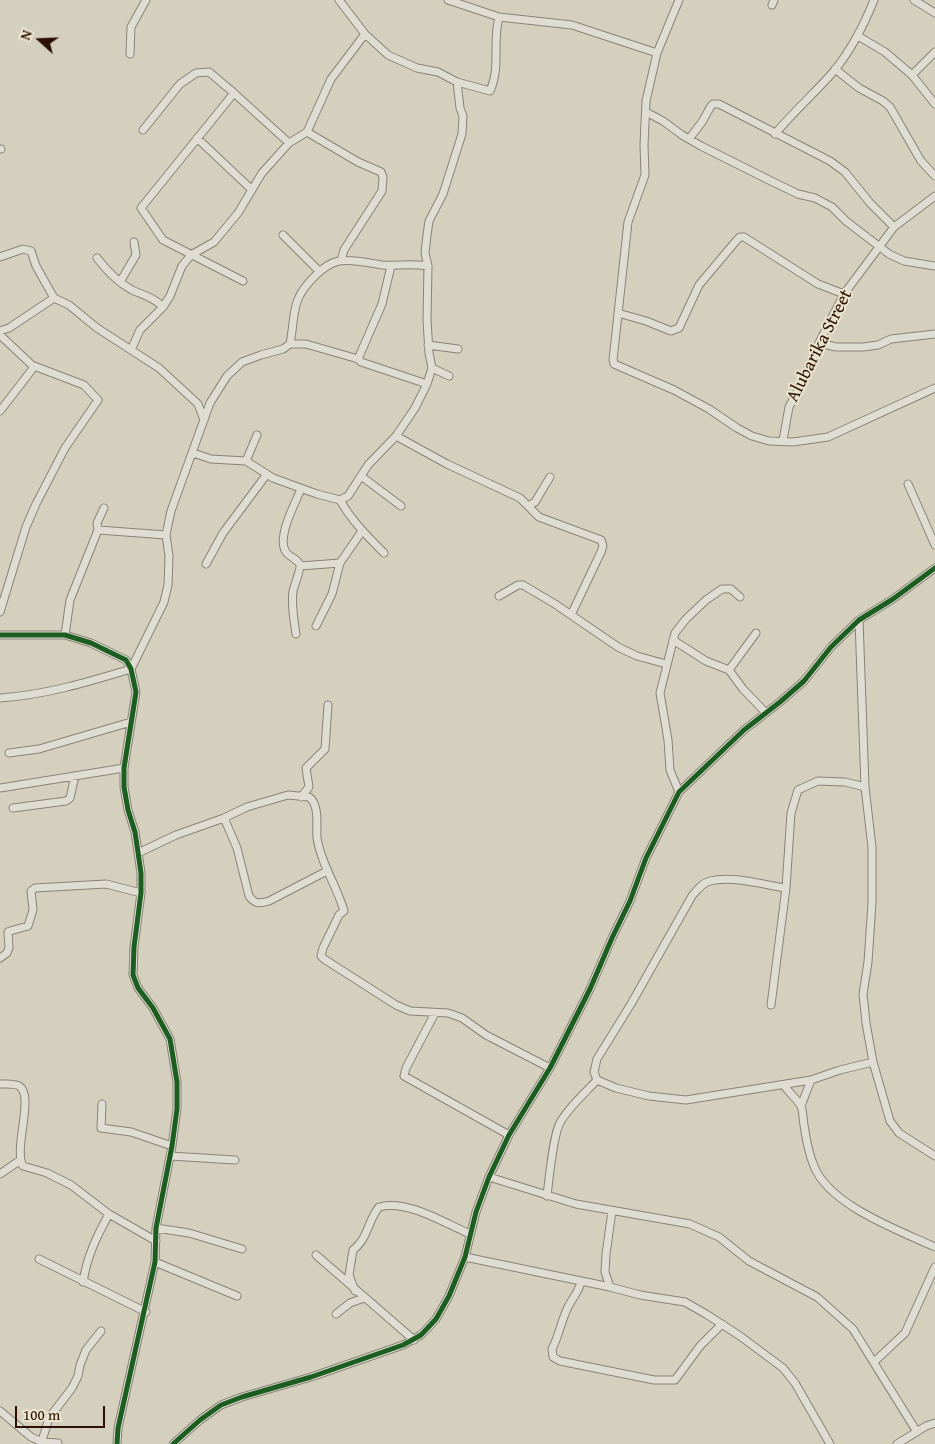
<!DOCTYPE html>
<html>
<head>
<meta charset="utf-8">
<style>
  body { margin:0 }
  #map { position:relative; width:935px; height:1444px; overflow:hidden; background:#d5d0be; font-family:"Gentium Book Plus",serif }
  canvas { display:block }
  .north { position:absolute; left:15px; top:15px; width:50px; height:50px; -webkit-text-stroke:4px #eae4ce; paint-order:stroke; rotate:290deg; font-size:14px; font-weight:700; line-height:20px; text-align:center; color:#2b1002 }
  .north::after { content:''; display:block; margin:auto; width:18px; height:22px; background:#2b1002; clip-path:polygon(50% 0,100% 100%,50% 72%,0 100%) }
  .scale { position:absolute; left:15px; top:1406px; width:90px; height:22px; box-sizing:border-box; border:2px solid #2b1002; border-top:0; padding-left:6px; font-size:15px; line-height:18px; white-space:nowrap; color:#2b1002; -webkit-text-stroke:4px #eae4ce; paint-order:stroke }
</style>
</head>
<body>
<div id="map">
<canvas width="935" height="1444"></canvas>
<div class="north">N</div>
<div class="scale">100 m</div>
</div>
<script>
const g = document.querySelector('canvas').getContext('2d');
g.lineJoin = 'round';
function trace(path, color, width, dash) { g.strokeStyle = color; g.lineWidth = width; g.lineCap = dash ? 'butt' : 'round'; g.setLineDash(dash || []); g.stroke(path); }
function label(font, color, halo, rows, align = 'center') {
  g.font = font + ' "Gentium Book Plus",serif'; g.lineWidth = 4; g.setLineDash([]); g.textBaseline = 'middle'; g.strokeStyle = halo; g.fillStyle = color; for (const [text, x, y, turn = 0] of rows) {
    g.save(); g.translate(x, y); g.rotate((+turn || 0) * Math.PI / 180); g.textAlign = isNaN(turn) ? turn : align; if (halo) g.strokeText(text, 0, 0); g.fillText(text, 0, 0); g.restore();
  }
}
const street = new Path2D(`
  M339 0 365 34 388 55 417 68 438 72 457 82 490 91C501 67 492 43 499 17L572 25 657 53
  M448 0 499 17
  M679 0 657 53 646 101 644 145 645 175 628 222 613 360 614 364 674 390 709 409 737 428 752 436 769 441 793 442 828 437 935 388
  M914 0 935 13
  M772 5 774 0
  M858 36 885 52 912 75 935 104
  M130 54 131 27 146 0
  M835 69 859 88 883 101 890 107 921 161 935 176
  M912 75 935 52
  M234 93 141 208 163 240 243 281
  M646 112 663 121 682 135 701 146 773 182 798 194 815 198 832 207 846 221 889 254 904 261 935 266
  M143 130 180 84 196 73 209 72 234 93 289 143
  M307 132 358 162 381 172 383 177 382 191 344 250 341 261
  M775 134C794 111 815 93 834 71 851 50 864 25 874 0
  M197 138 251 189
  M689 139 702 122 711 106 713 104H719L830 161 845 172 870 203 894 227
  M0 149H1
  M283 235 319 271
  M0 257 23 249 31 251 36 266 54 298 69 305 97 328 159 368 198 404 204 420
  M97 258C107 271 117 282 132 290 143 295 155 298 163 307
  M120 282 136 255 134 242
  M618 313 646 321 671 331 679 328 699 285 736 241 740 237H744L818 284 844 294
  M0 331 9 328 54 298
  M0 335 34 367 0 411
  M819 343 836 347H863L878 345 891 339 935 334
  M290 344H306L358 359 361 362 427 384
  M428 345 458 349
  M131 350 140 330 163 307 170 296 182 266 191 255 214 242 238 213 262 173 289 143 307 132 331 79 365 34
  M358 359 382 304 391 266
  M432 368 449 376
  M396 436 447 464 520 498 539 517 601 540 603 546 601 552 571 615
  M783 440 789 407 802 383 820 341 844 294 894 227 935 196
  M193 453 211 459 246 461 273 478 317 494 340 500 348 496 368 465 396 436 415 408 427 384 432 368 429 353 427 320 428 266 425 253 427 235 429 221 443 194 462 134 463 116 460 108 457 82
  M246 461 257 435
  M361 476 401 506
  M908 484 935 545
  M340 500C351 520 368 537 384 553
  M528 506 535 502 550 477
  M98 530 166 535
  M206 564 223 533 267 474
  M300 566 340 563
  M499 596 518 585H523L555 604 618 647 637 656 666 664
  M0 612 26 527 36 504 65 448 98 400 84 385 34 366
  M859 620 865 787 872 847V903L868 962 863 994 866 1023 873 1062 890 1121 899 1133 935 1156
  M316 626 332 594 340 563 362 531
  M296 634C294 620 291 605 293 591 294 586 301 569 300 565 298 559 289 557 286 552 276 538 295 504 301 489
  M0 635H65L91 643 126 660 131 669 136 692 124 768V787L128 810 135 832 141 873V893L134 947 133 975 138 988 153 1008 170 1039 177 1082V1109L172 1146 156 1228 155 1262 118 1428 117 1444
  M65 635 70 600 98 530 97 523 104 508
  M673 640 706 661 729 670 743 689 766 713
  M729 670 756 633
  M0 698C45 695 88 682 131 669L164 602 168 585 169 556 166 535 171 511 210 403 227 376 242 362 261 355 283 349 290 344C296 312 290 300 316 275 323 268 330 263 339 261 352 259 369 263 382 265 397 266 412 263 428 266
  M9 753 39 749 131 722
  M0 788 124 768
  M679 792 670 770 668 740 660 693 675 633 686 619 706 600 722 589H731L740 597
  M301 797 309 787 306 768 325 749 328 705
  M13 808 66 801 70 798 75 776
  M224 818 237 848 249 896C255 904 259 904 269 901L327 871
  M138 853 176 835 224 818 247 807 288 795 309 797C320 805 316 826 317 838 321 864 337 886 344 911L339 915 323 948 321 956 324 959 396 1005 410 1011 448 1013 462 1018 486 1035 550 1068
  M786 888C764 885 732 875 710 881 702 883 697 890 692 896L631 1004 597 1059 594 1072 597 1080 616 1088 649 1096 686 1100 811 1080 840 1070 873 1062
  M0 958 7 953 9 947 8 932 10 931 28 926 33 910 31 891 35 888 106 884 141 893
  M771 1005 786 888 791 813 798 790 818 781 845 782 865 787
  M435 1013 406 1068 404 1076 509 1135
  M0 1084C6 1084 14 1083 19 1086 35 1095 13 1149 23 1166L47 1173 71 1185 109 1214 156 1241
  M784 1085C788 1092 797 1099 801 1106 803 1111 803 1119 804 1125 806 1139 808 1152 814 1166 829 1205 898 1230 935 1247
  M102 1104 101 1128 131 1132 172 1146
  M801 1106 811 1080
  M170 1156 235 1160
  M0 1174 19 1161
  M489 1177 576 1204 690 1224 719 1237 749 1261 817 1297 853 1329 917 1432
  M547 1196C549 1180 553 1133 561 1121 570 1106 585 1093 597 1080
  M156 1228 189 1233 242 1249
  M316 1255 414 1340
  M465 1257 610 1287 640 1295 685 1302 706 1314 740 1336 783 1368 795 1383 830 1444
  M39 1259 146 1312
  M155 1262 237 1296
  M83 1282C87 1256 97 1236 109 1214
  M581 1282C579 1291 572 1299 568 1307 561 1321 559 1336 552 1349L553 1357 560 1361 654 1380H675L700 1346 722 1324
  M610 1287 605 1272 606 1254 612 1211
  M355 1291 349 1275 353 1250C368 1239 368 1220 379 1207 407 1199 444 1223 470 1234
  M336 1314 350 1303 364 1298
  M874 1362 905 1333 935 1267
  M0 1411 31 1437 42 1442 58 1443
  M41 1444 49 1418 72 1388 78 1376 80 1365 86 1350 101 1331
  M173 1444 200 1420 221 1405 242 1397 311 1377 403 1345 421 1335 436 1319 449 1296 465 1257 476 1212 489 1177 509 1135 550 1068 590 989 612 938 630 901 646 858 679 792 744 730 780 702 804 681 831 647 859 620 893 599 935 568
  M897 1444 926 1426 935 1423`);
const cycleway = new Path2D(`
  M0 635H65L91 643 126 660 131 669 136 692 124 768V787L128 810 135 832 141 873V893L134 947 133 975 138 988 153 1008 170 1039 177 1082V1109L172 1146 156 1228 155 1262 118 1428 117 1444
  M173 1444 200 1420 221 1405 242 1397 311 1377 403 1345 421 1335 436 1319 449 1296 465 1257 476 1212 489 1177 509 1135 550 1068 590 989 612 938 630 901 646 858 679 792 744 730 780 702 804 681 831 647 859 620 893 599 935 568`);
const streetNames = [
  ["Alubarika Street",820,346,-63]
];
trace(street, '#898276', 9);
trace(street, '#dfddd3', 7);
trace(cycleway, '#1b5e20', 5);
label('18px', '#2b1002', '#eae4ce', streetNames);
</script>
</body>
</html>
